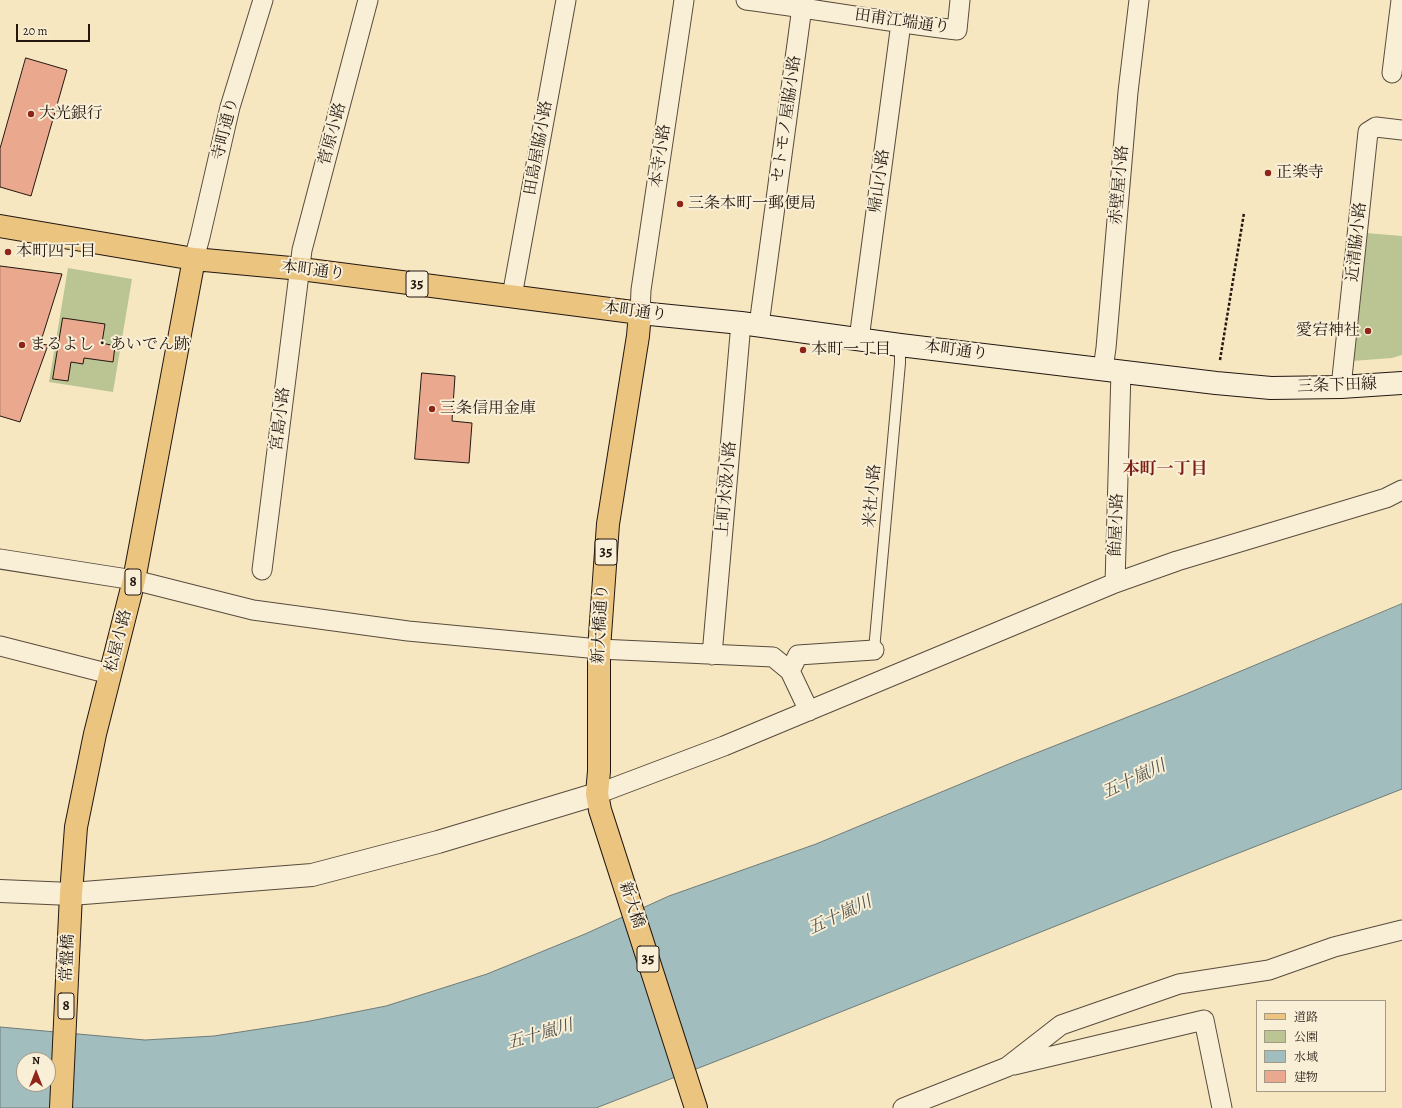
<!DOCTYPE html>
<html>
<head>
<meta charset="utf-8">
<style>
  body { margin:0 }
  #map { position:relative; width:1402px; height:1108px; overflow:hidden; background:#f6e7c1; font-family:Alegreya,"Noto Serif JP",serif }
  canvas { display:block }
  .legend { position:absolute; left:1256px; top:1000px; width:130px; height:92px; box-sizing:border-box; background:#f9efd7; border:1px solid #a39987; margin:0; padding:5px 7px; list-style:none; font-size:12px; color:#231710 }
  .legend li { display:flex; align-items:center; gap:8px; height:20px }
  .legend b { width:20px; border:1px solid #a39987 }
  .north { position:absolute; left:16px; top:1052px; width:40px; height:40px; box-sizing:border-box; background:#f9efd7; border:1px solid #a39987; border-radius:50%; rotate:0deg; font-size:11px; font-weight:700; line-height:16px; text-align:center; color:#231710 }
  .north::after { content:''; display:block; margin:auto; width:14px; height:18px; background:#8f2418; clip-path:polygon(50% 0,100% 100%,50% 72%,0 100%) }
  .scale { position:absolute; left:16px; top:24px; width:74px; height:18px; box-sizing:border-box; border:2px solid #231710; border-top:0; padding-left:5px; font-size:12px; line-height:14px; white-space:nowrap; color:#231710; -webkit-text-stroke:3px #f9efd7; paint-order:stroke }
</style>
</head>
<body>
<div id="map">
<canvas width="1402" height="1108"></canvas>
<ul class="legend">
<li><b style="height:5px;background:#ebc480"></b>道路</li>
<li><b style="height:11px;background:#bbc594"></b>公園</li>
<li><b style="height:11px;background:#a1bdbd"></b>水域</li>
<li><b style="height:11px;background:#eaa88e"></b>建物</li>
</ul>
<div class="north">N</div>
<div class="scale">20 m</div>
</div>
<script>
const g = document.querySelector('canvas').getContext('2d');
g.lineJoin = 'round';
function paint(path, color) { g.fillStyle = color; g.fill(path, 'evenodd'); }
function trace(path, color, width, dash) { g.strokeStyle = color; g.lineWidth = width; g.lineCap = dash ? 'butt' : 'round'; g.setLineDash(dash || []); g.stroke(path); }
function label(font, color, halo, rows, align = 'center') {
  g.font = font + ' Alegreya,"Noto Serif JP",serif'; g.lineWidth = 4; g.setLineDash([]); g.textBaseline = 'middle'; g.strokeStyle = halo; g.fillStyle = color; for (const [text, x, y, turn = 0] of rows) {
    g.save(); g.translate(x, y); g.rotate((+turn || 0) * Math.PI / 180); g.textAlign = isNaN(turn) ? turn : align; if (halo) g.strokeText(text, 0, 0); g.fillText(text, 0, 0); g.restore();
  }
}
const green = new Path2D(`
  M1366 233 1402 236V355L1392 358 1352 361Z
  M68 268 132 279 113 392 49 382Z`);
const water = new Path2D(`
  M1402 604V789L1226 858 773 1039 596 1108H0V1027L145 1040 214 1036 305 1022 386 1006 487 974 585 934 669 896 816 844 1016 761 1186 694ZM24 1060H48V1084H24Z`);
const building = new Path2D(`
  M26 58 67 70 31 196 0 187V149Z
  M0 266 62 274 40 344 48 345 20 422 0 416Z
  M63 318 105 324 102 343 115 346 113 362 84 358 83 364 71 362 68 381 53 379Z
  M422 373 455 376 452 421 472 423 469 463 415 459Z`);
const path = new Path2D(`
  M1220 360 1244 213`);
const service = new Path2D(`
  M874 650 900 363V345`);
const minor = new Path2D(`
  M746 0C816 9 886 22 957 30L960 0
  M1392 73 1401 0
  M194 259 200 237 230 107 263 0
  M512 296 566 0
  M640 313 641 290 684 0
  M759 325 802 7
  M859 339 901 23
  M1103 369 1106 348 1128 92 1139 0
  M1341 387 1368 132 1376 127 1402 130
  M0 559 134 580 253 610 408 631 599 649 773 657 790 671 809 711
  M262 570 302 250 368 0
  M1115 583 1121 371
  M0 646 110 674
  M712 655 741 323
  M790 671 798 655 874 650
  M597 794 724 746 1115 583 1177 561 1386 498 1402 490
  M1014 1065 1204 1020 1222 1108
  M903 1108 1007 1067 1061 1025 1179 984 1269 970 1334 947 1402 930`);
const tertiary = new Path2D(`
  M0 891 71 894 312 875 438 842 597 794`);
const secondary = new Path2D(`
  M640 313 741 323 900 345 1216 383 1271 388 1341 387 1402 383`);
const primary = new Path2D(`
  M0 226 194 259 301 269 640 313 638 336 608 524 599 649V771L597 794 600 810 696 1108
  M61 1108 71 894 76 827 95 734 134 580 194 259`);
const markers = [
  [31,114,4,"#8f2418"],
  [1268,173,4,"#8f2418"],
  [680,204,4,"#8f2418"],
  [8,252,4,"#8f2418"],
  [1368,331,4,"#8f2418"],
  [22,345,4,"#8f2418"],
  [803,350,4,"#8f2418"],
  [432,409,4,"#8f2418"]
];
const shields = [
  [417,284,22],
  [606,552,22],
  [133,582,16],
  [648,959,22],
  [66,1006,16]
];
const shieldNames = [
  ["35",417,284],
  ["35",606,552],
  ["8",133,582],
  ["35",648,959],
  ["8",66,1006]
];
const streetNames = [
  ["田甫江端通り",902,22,8],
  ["セトモノ屋脇小路",787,119,-82],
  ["寺町通り",226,129,-76],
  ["菅原小路",333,134,-75],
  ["田島屋脇小路",539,148,-80],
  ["本寺小路",661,156,-82],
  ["帰山小路",880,181,-82],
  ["赤壁屋小路",1120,185,-85],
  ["近清脇小路",1357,242,-84],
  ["本町通り",313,271,7],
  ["本町通り",635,312,7],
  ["本町通り",956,351,7],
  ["三条下田線",1337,386,-2],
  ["宮島小路",281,419,-83],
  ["上町水汲小路",727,489,-85],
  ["米社小路",873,496,-85],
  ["飴屋小路",1117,525,-88],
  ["新大橋通り",601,624,-87],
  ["松屋小路",119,641,-76],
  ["新大橋",631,905,72],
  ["常盤橋",68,958,-87]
];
const poiNames = [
  ["大光銀行",39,114],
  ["正楽寺",1276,173],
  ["三条本町一郵便局",688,204],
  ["本町四丁目",16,252],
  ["愛宕神社",1360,331,"right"],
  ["まるよし・あいでん跡",30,345],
  ["本町一丁目",811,350],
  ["三条信用金庫",440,409]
];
const neighbourhoodNames = [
  ["本町一丁目",1165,470]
];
const waterNames = [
  ["五十嵐川",1134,780,-25],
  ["五十嵐川",840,916,-25],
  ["五十嵐川",540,1035,-16]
];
paint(green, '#bbc594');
paint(water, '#a1bdbd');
trace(water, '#6f7b78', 1);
paint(building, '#eaa88e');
trace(building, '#231710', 1);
trace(service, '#584b3c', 12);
trace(minor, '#584b3c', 21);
trace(tertiary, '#584b3c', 24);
trace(secondary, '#231710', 24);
trace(primary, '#231710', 24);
trace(path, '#231710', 2.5, [3, 2]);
trace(service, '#f9efd7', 10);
trace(minor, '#f9efd7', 19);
trace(tertiary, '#f9efd7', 22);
trace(secondary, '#f9efd7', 22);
trace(primary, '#ebc480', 22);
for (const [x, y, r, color] of markers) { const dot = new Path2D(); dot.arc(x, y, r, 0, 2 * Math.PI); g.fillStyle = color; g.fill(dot); trace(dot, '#f9efd7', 1.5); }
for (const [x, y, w] of shields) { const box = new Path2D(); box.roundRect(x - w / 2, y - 13, w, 26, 3); g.fillStyle = '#f9efd7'; g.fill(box); trace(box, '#231710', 1); }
label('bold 15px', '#231710', null, shieldNames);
label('16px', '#231710', '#f9efd7', streetNames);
label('16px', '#231710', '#f9efd7', poiNames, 'left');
label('bold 17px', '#7a1f14', '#f9efd7', neighbourhoodNames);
label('italic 17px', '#4f514d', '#f9efd7', waterNames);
</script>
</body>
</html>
